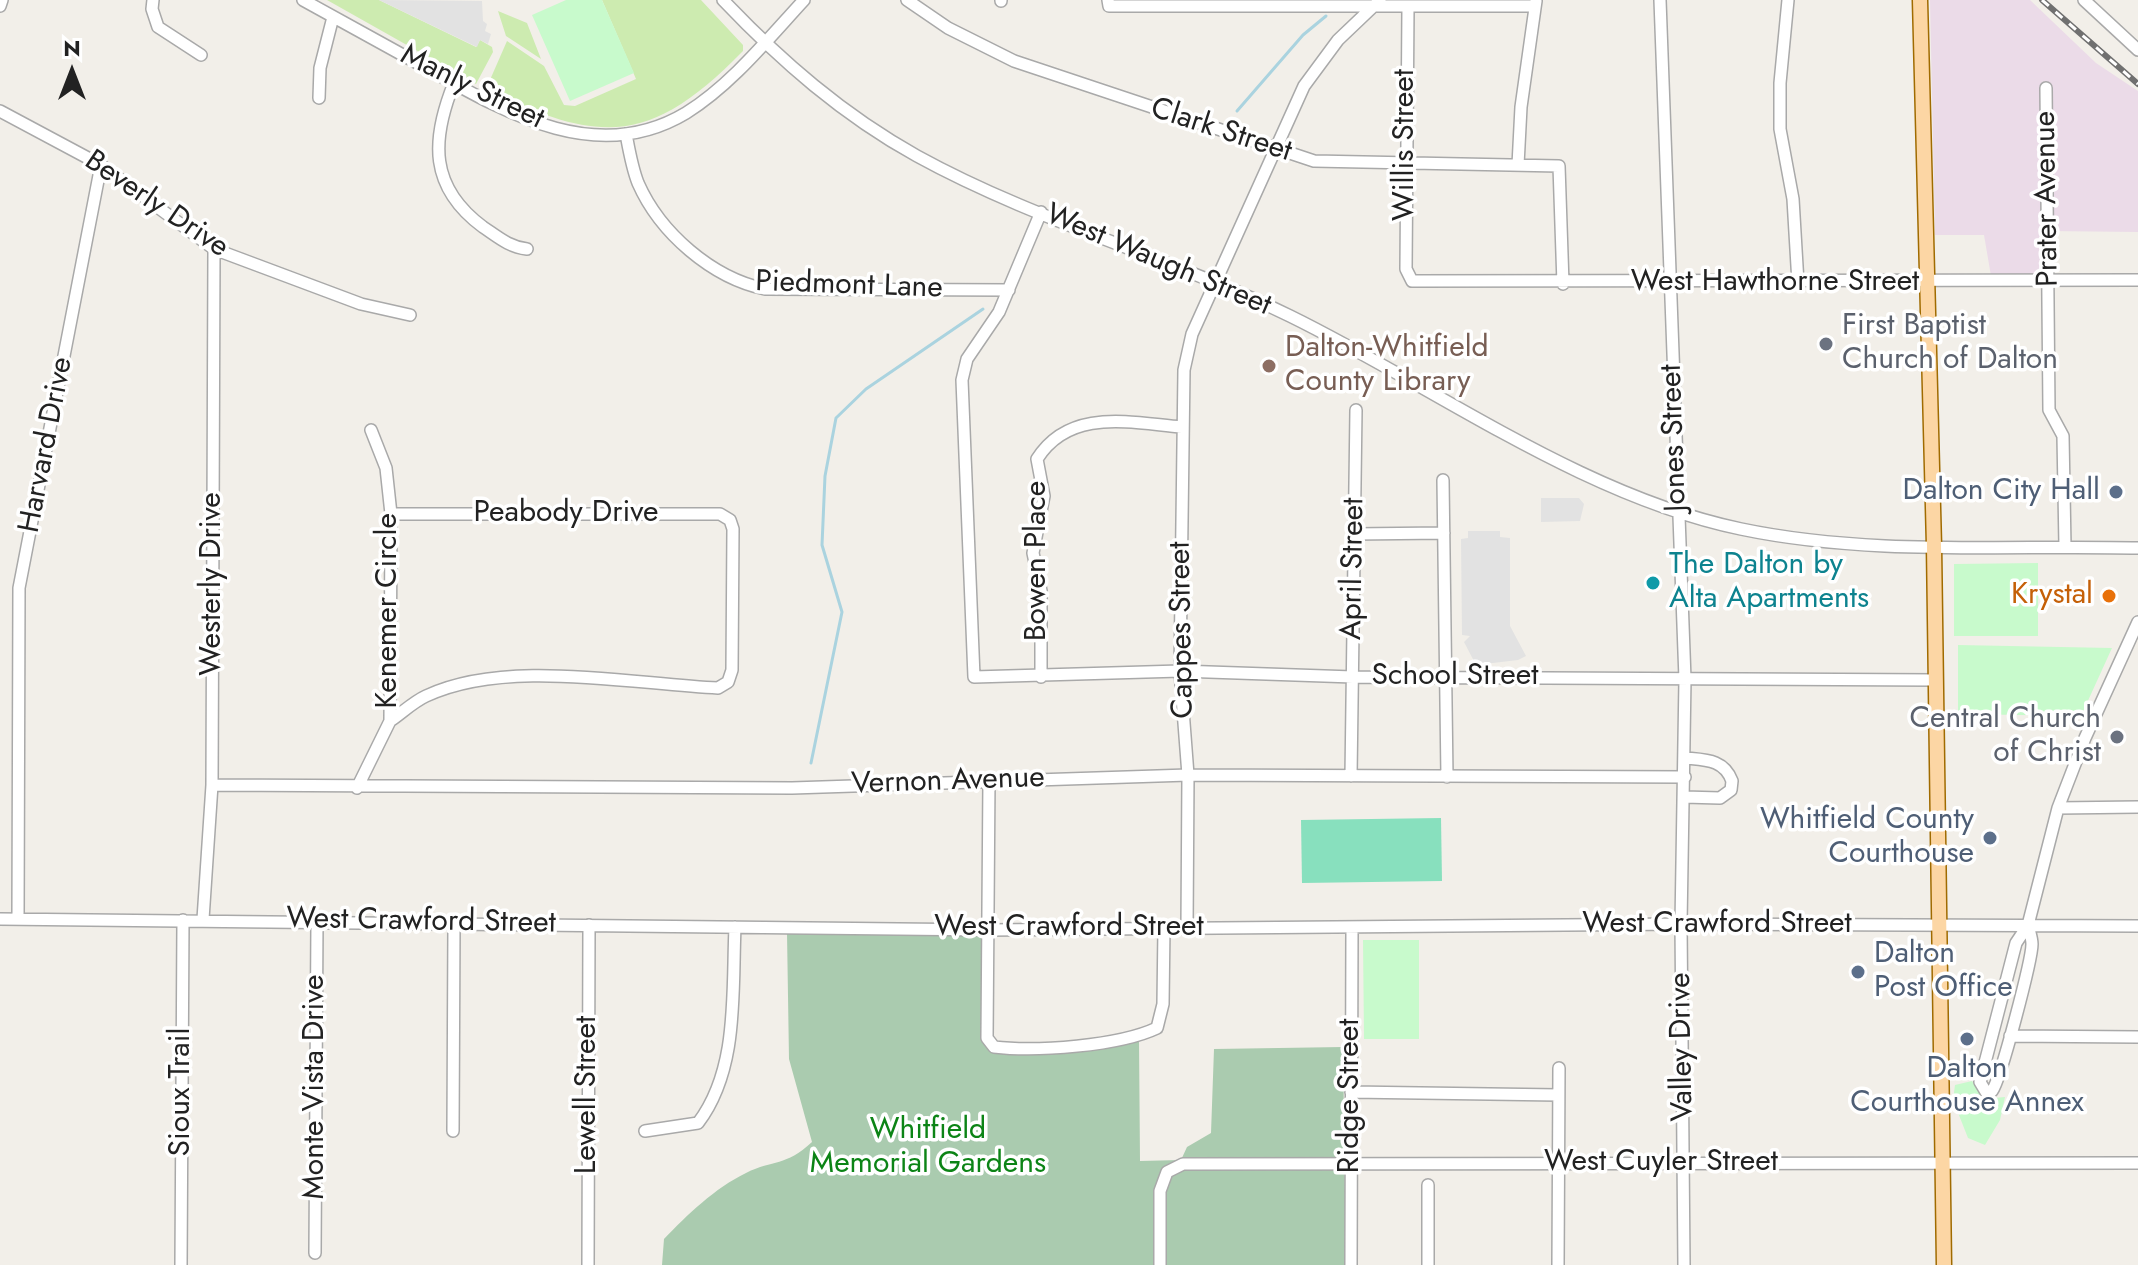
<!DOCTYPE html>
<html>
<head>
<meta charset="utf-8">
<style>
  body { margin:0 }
  #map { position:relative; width:2138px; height:1265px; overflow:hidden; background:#f2efe9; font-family:Jost,sans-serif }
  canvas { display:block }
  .north { position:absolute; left:32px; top:32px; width:80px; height:80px; -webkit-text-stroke:6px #fff; paint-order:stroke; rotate:0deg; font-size:22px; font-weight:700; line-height:32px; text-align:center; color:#222 }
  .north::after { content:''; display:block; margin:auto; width:28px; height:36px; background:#222; clip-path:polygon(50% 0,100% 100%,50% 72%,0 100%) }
</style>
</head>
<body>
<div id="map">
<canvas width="2138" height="1265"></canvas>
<div class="north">N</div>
</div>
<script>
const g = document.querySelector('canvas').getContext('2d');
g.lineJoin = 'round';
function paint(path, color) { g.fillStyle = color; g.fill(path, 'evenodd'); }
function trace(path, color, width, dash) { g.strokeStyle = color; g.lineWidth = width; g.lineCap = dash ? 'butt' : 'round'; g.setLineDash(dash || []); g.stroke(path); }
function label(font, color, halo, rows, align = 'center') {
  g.font = font + ' Jost,sans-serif'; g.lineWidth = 7; g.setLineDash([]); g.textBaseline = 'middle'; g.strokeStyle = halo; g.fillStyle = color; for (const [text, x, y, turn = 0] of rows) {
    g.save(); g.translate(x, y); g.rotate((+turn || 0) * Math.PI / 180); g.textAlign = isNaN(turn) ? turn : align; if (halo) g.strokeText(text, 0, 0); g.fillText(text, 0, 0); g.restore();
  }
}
const industrial = new Path2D(`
  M1930 0H2030L2096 63 2138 91V232L2046 231V274L1991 276 1984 235H1935Z`);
const grass = new Path2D(`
  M327 0H379L476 47 480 40 492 47 493 52 476 84Z
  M602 0H701L743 45V51C652 144 602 146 486 89L507 41 544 66 564 105 575 106 636 79Z
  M498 11 527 23 541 59 506 36Z`);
const cemetery = new Path2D(`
  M787 933H983L982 1031 988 1049 999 1053 1139 1040 1140 1161 1181 1160 1187 1147 1211 1133 1214 1049 1343 1047 1346 1265H662L664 1239C687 1215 715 1188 746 1173 774 1159 785 1167 812 1142L789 1059Z`);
const park = new Path2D(`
  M566 0H602L634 73 570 101 532 15Z
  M2038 563V636H1954V564Z
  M1958 645 2112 648 2081 716 1958 714Z
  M1363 940H1419V1039H1364Z
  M1972 1081 1983 1099 2005 1097 2000 1120 1985 1145 1968 1138 1953 1100 1955 1085Z`);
const pitch = new Path2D(`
  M1441 818 1442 881 1302 883 1301 820Z`);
const parking = new Path2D(`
  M379 0 482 1 483 21 487 24 485 31 491 34 488 44 480 40 477 47Z
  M1541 498H1579L1584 504 1580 521 1541 522Z
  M1468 531H1500V537L1510 538V626L1526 656 1518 660 1476 665 1464 642 1470 636 1462 635 1461 539 1468 538Z`);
const stream = new Path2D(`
  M1237 111 1303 35 1326 16
  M811 763 842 612 822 545 825 476 836 418 866 389 983 309`);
const minor = new Path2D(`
  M153 0 152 9 158 27 201 55
  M303 0C345 23 388 47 430 70 508 114 598 166 686 113 731 85 768 39 804 0
  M723 0C781 61 843 115 917 156 1035 221 1169 257 1290 316 1435 387 1582 496 1741 529 1870 556 2007 545 2138 548
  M907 0 948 28 1014 61 1314 161 1559 166 1563 284
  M1001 0V1
  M1108 0 1109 6H1535
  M1660 0 1685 679 1681 924 1684 1265
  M1788 0 1780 83V129L1793 199 1798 283
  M2084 0 2138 50
  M0 6 2 0
  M1408 7 1406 269 1412 281 2138 280
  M454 83C431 140 429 187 483 227 498 237 509 247 527 249
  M2046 88 2049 410 2063 436 2065 547
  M319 98 320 68 333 17
  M0 111 101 165 214 249 361 304 410 315
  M626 134C629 150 632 168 638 183 660 233 712 278 765 289L1009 290
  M1518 165 1521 107 1536 1
  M1041 212 999 312 967 359 962 380 974 677 1180 671 1353 677 1935 680
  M1443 480 1447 777
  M1354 534 1444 533
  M1041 677V591L1033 553 1044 496 1037 459C1070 407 1131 423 1182 427
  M390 721C402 713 413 702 426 696 506 658 631 684 718 688L728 682 732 670 733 529 730 520 720 514H391
  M1351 776 1356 410
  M989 779 987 1038 994 1047C1036 1052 1119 1046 1157 1028L1163 1004 1164 927
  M212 785 792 788 1188 775 1685 777
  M357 788 390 721 391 514 386 468 371 430
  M1684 797 1720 798 1731 790 1732 781C1724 759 1705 760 1685 758
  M2058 808 2138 807
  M0 919 988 930 1681 924 2138 926
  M18 919 19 588 101 165
  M203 919 212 785 214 249
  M2028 925C2029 930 2032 938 2032 944 2032 959 2001 1079 1992 1091L1986 1092 1980 1082 2016 943 2028 925 2058 808 2085 738 2138 622
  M1187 927 1188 775 1180 671 1184 370 1192 334 1304 86 1338 40 1380 0
  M2010 1036 2138 1037
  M1351 1092 1558 1095
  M453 1131 454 923
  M645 1131 698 1123C739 1069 732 992 735 927
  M1428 1185V1265
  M315 1253 317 920
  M181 1265 183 920
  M588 1265 589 925
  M1160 1265V1191L1167 1172 1183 1164 2138 1163
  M1351 1265 1352 928
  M1558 1265 1559 1068`);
const major = new Path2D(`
  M1920 0 1934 546 1944 1265`);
const rail = new Path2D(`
  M2042 0 2138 84`);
const markers = [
  [1826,344,8,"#6b7280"],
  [1269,366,8,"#8d6e63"],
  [2116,492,8,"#5c6f8a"],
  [1653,583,8,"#0f9aa8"],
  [2109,596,8,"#e8710a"],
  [2117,737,8,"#6b7280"],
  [1990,838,8,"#5c6f8a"],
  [1858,972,8,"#5c6f8a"],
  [1967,1039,8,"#5c6f8a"]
];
const streetNames = [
  ["Manly Street",472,88,26],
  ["Clark Street",1221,131,18],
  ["Willis Street",1406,145,-90],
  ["Prater Avenue",2048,199,-91],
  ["Beverly Drive",156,205,34],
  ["West Waugh Street",1158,261,23],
  ["West Hawthorne Street",1775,283],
  ["Piedmont Lane",849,286,2],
  ["Jones Street",1675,438,-92],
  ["Harvard Drive",47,445,-79],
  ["Peabody Drive",566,514],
  ["Bowen Place",1038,561,-90],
  ["April Street",1354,569,-89],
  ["Westerly Drive",213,584,-90],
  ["Kenemer Circle",389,611,-90],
  ["Cappes Street",1183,630,-91],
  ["School Street",1455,677],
  ["Vernon Avenue",948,782,-2],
  ["West Crawford Street",421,922,1],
  ["West Crawford Street",1717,925],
  ["West Crawford Street",1069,928],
  ["Valley Drive",1683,1047,-91],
  ["Monte Vista Drive",316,1087,-90],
  ["Sioux Trail",182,1092,-90],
  ["Lewell Street",588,1095,-90],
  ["Ridge Street",1351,1096,-90],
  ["West Cuyler Street",1661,1163]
];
const worshipNames = [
  ["First Baptist",1842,327],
  ["Church of Dalton",1842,361],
  ["Central Church",2101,720,"right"],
  ["of Christ",2101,754,"right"]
];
const educationNames = [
  ["Dalton-Whitfield",1285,349],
  ["County Library",1285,383]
];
const serviceNames = [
  ["Dalton City Hall",2100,492],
  ["Whitfield County",1974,821],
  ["Courthouse",1974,855],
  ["Dalton",1874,955,"left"],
  ["Post Office",1874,989,"left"],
  ["Dalton",1967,1070,"center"],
  ["Courthouse Annex",1967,1104,"center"]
];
const cultureNames = [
  ["The Dalton by",1669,566],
  ["Alta Apartments",1669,600]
];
const foodNames = [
  ["Krystal",2093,596]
];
const parkNames = [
  ["Whitfield",928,1131],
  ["Memorial Gardens",928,1165]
];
paint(industrial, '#ebdbe8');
paint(grass, '#cdebb0');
paint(cemetery, '#aacbaf');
paint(park, '#c8facc');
paint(pitch, '#88e0be');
paint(parking, '#e2e2e2');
trace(stream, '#aad3df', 3);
trace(minor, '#a9a9a9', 14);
trace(major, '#a06b00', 17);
trace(minor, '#fff', 11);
trace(major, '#fcd6a4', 14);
trace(rail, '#707070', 6);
trace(rail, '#fff', 3, [9]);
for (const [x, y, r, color] of markers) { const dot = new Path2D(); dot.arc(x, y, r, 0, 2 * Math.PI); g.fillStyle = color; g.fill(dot); trace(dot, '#fff', 3); }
label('30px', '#222', '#fff', streetNames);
label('30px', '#5b616d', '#fff', worshipNames, 'left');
label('30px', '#785e54', '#fff', educationNames, 'left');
label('30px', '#4e5e75', '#fff', serviceNames, 'right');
label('30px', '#0d838f', '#fff', cultureNames, 'left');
label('30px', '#c56008', '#fff', foodNames, 'right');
label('30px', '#0c8416', '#fff', parkNames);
</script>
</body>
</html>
